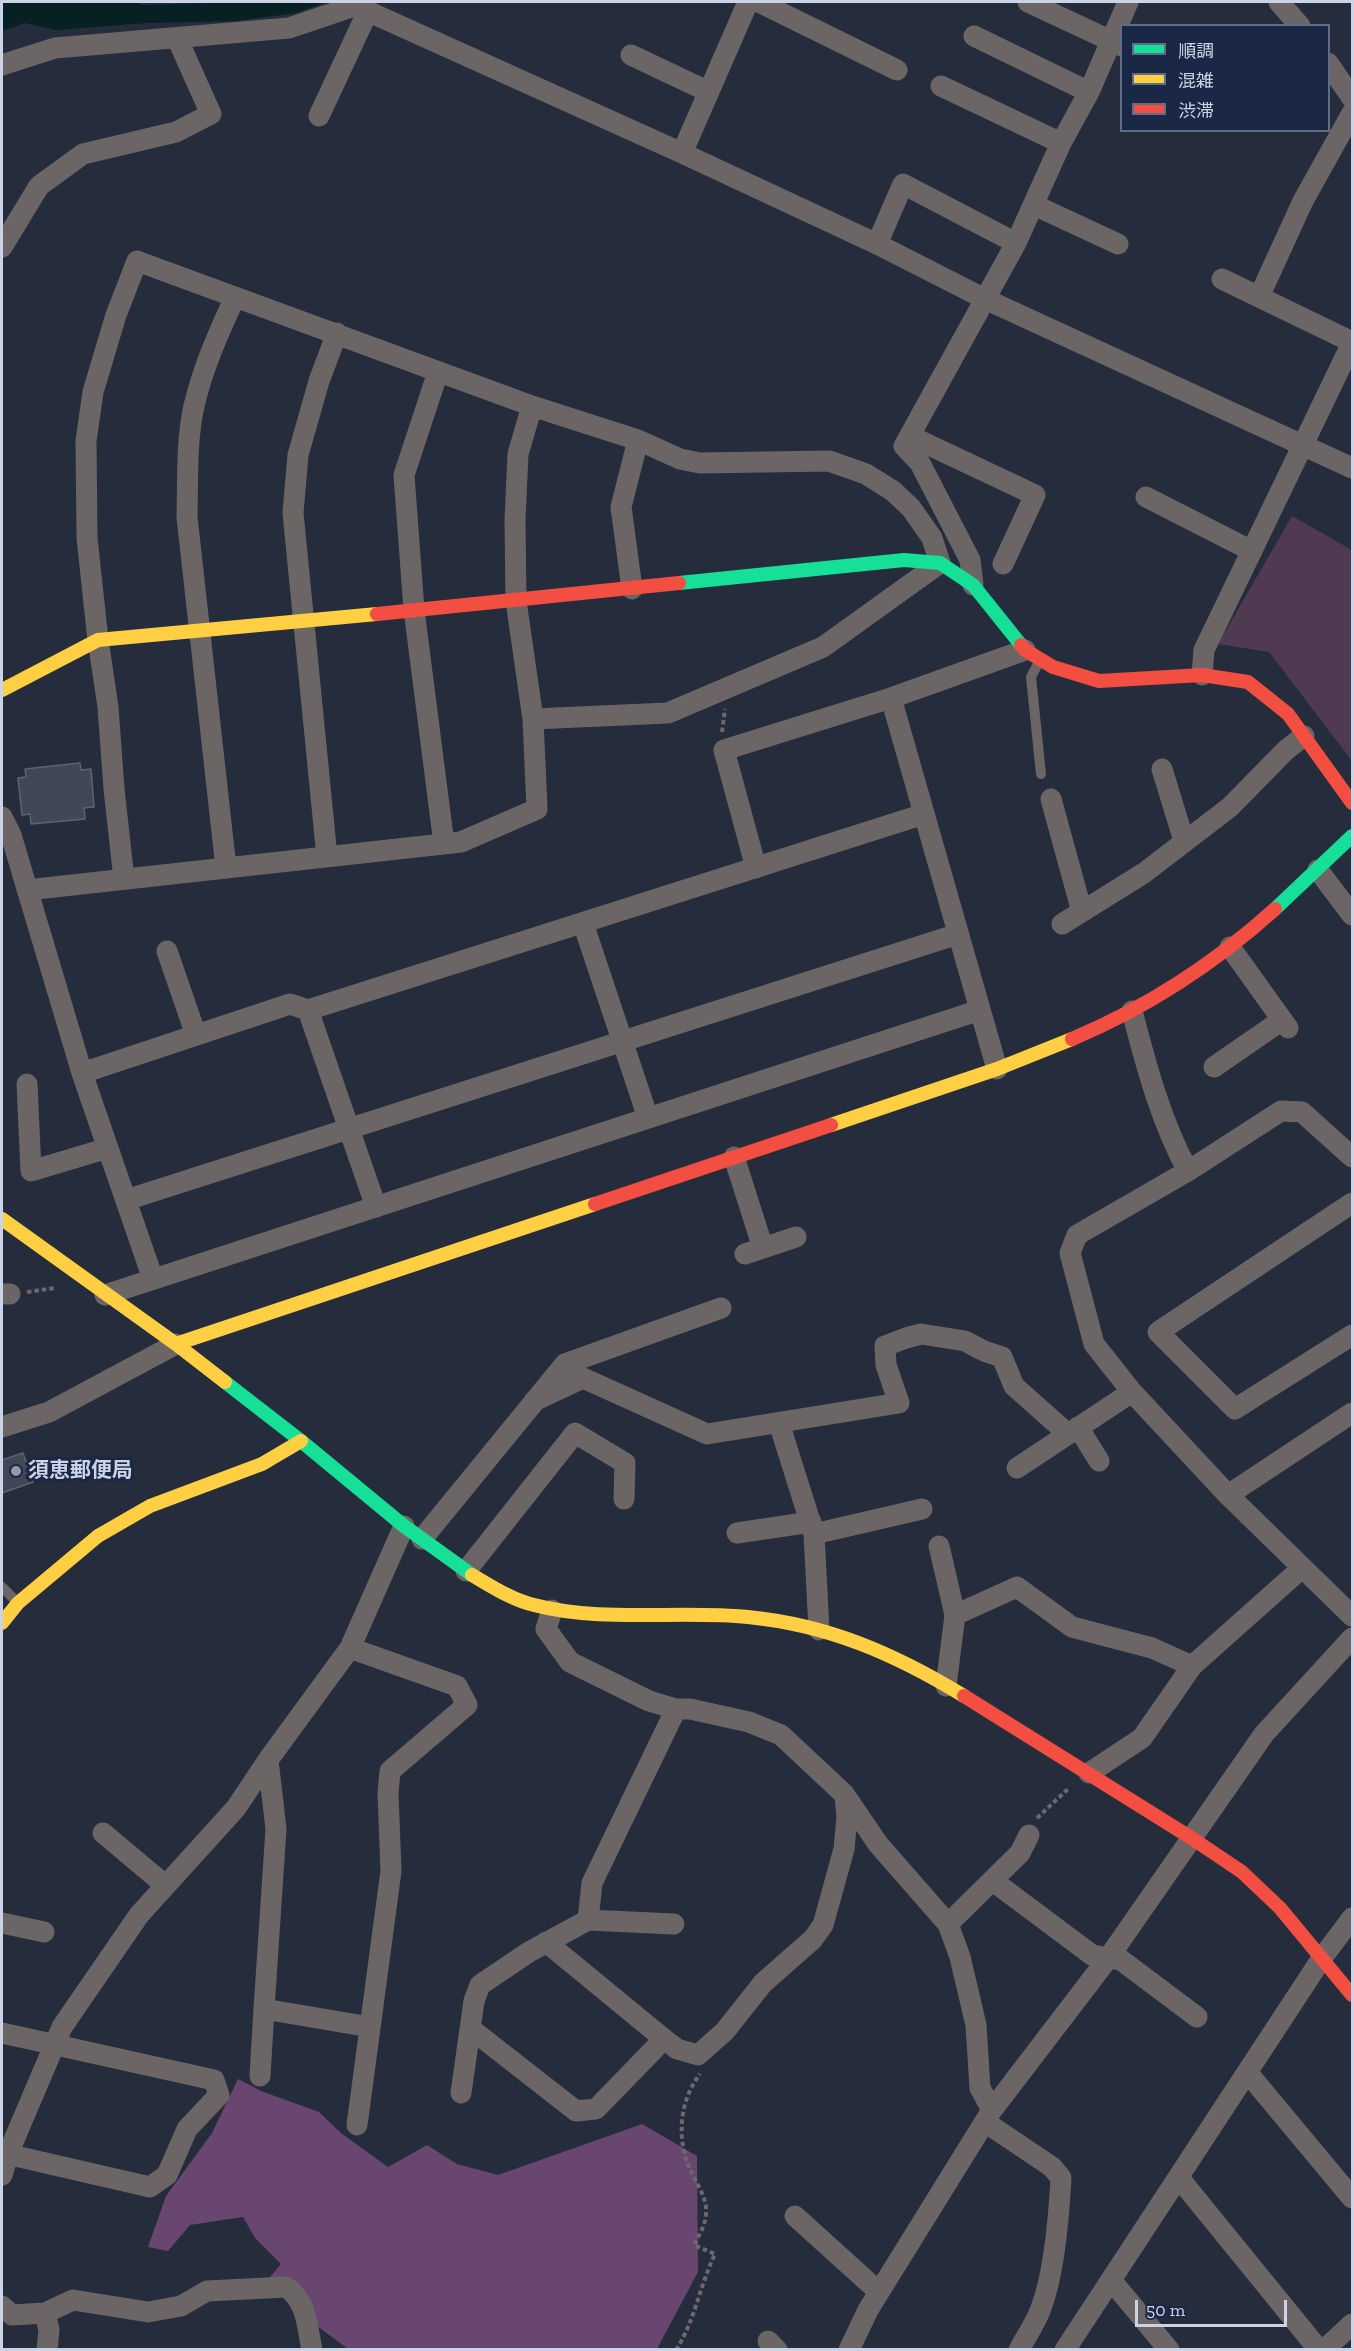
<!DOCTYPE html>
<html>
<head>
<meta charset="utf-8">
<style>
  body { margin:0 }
  #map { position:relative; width:1354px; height:2351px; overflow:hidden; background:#252c3b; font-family:"Zilla Slab","Noto Sans JP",serif }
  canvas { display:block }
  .frame { position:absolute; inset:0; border:3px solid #cbd4e7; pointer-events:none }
  .legend { position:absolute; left:1120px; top:24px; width:210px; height:108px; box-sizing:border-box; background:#1b2845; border:2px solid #616d86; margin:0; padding:8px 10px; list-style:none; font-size:18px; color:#cbd4e7 }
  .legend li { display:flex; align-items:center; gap:12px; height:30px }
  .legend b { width:30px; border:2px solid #616d86 }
  .scale { position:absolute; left:1135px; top:2300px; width:152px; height:27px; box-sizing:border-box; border:3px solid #cbd4e7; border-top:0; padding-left:8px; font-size:18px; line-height:21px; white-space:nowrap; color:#cbd4e7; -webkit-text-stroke:4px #1b2845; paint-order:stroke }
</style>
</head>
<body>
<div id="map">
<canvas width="1354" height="2351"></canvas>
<div class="frame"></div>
<ul class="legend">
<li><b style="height:8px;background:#16e098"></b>順調</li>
<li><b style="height:8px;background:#ffcf43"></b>混雑</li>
<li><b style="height:8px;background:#f24e42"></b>渋滞</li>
</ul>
<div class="scale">50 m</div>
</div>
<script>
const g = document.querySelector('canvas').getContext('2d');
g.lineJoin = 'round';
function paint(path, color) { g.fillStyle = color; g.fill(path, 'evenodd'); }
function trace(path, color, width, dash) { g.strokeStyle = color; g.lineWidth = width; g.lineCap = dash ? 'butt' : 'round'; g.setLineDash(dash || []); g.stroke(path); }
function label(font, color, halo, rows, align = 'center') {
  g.font = font + ' "Zilla Slab","Noto Sans JP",serif'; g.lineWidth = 6; g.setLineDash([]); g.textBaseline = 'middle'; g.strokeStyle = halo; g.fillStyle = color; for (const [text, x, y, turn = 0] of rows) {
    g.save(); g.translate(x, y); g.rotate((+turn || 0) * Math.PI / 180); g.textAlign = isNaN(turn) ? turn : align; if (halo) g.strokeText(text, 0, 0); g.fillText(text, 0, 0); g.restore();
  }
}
const green = new Path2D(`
  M1292 516 1352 550V761L1269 652 1218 644Z`);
const forest = new Path2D(`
  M238 2079 261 2091 319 2112 341 2133 388 2167 427 2145 457 2164 498 2175 642 2124 697 2156 698 2272 657 2349H348L313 2323 270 2277 281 2264 255 2238 243 2217 190 2225 168 2251 148 2247 166 2196 212 2133Z`);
const water = new Path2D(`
  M2 2H135L143 5 238 2H325L296 13 234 21 147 23 56 30 25 23 2 31Z`);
const building = new Path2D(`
  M80 763 81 770 91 769 94 807 84 808 85 819 31 824 30 814 22 815 18 778 26 777 25 769Z
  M23 1453 33 1482 2 1493V1460Z`);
const path = new Path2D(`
  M722 732 725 709
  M27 1292 55 1288
  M1037 1818 1069 1788
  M676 2350C694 2323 700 2285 715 2254L694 2245C699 2235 705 2226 706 2215 708 2199 697 2185 691 2171 676 2141 679 2101 700 2074`);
const lane = new Path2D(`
  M1040 660 1031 677 1041 774
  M2 1587 18 1603`);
const street = new Path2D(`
  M759 2 897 70
  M1028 2 1122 46
  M1279 2 1300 26
  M356 6 682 153 877 244 985 299 1352 468
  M974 36 1089 92
  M631 55 709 92
  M1328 63 1352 98
  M2 65 55 48 289 28 366 2
  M941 86 1061 143
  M319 116 368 11
  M682 153 748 2
  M1034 205 1118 244
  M877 244 903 184 1016 243
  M2 247 39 186 83 154 176 132 211 114 177 38
  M1222 279 1352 342
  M1259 297 1303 201 1352 113
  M438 372 404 475 414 610 444 844
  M910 436 1035 495 1003 564
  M1146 497 1252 551
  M973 585 970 560 920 463 904 446 1016 243 1061 143 1089 92 1128 2
  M632 589 621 507 638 440
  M1202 675 1204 650 1352 343
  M891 698 997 1069
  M1162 769 1184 841
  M1051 799 1082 912
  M2 817 11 835 82 1073 153 1279
  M327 857 293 513 298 455 319 381 337 333
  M226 868 187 517C188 481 186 442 194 406 203 367 219 332 235 297
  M756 868 724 750 891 698 1025 650
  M1318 870 1352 915
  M124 879 114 789 108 707 98 640 87 538 86 441 93 392 116 315 137 261 532 406 638 440 680 459 700 463 829 461 866 474 893 491 911 508 932 538 940 563 823 647 668 713 533 719
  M27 890 461 842 537 809 533 719 516 601 515 520 518 454 532 406
  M583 923 648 1118
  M1062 924 1144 873 1230 807 1286 750 1304 736
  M1230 947 1288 1028
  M167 951 196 1035
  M308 1010 376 1207
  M1132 1011C1146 1065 1161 1122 1188 1171L1077 1235 1070 1253 1094 1344 1132 1392 1228 1495 1352 1616
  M1214 1067 1282 1020
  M82 1073 290 1004 308 1010 924 814
  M27 1084 31 1171 108 1148
  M734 1157 763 1248
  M1188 1171 1281 1111 1302 1112 1352 1157
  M126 1200 958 934
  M1352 1203 1158 1332 1235 1409 1352 1335
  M745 1254 796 1237
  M2 1294H10
  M105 1295 980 1010
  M534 1401 583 1378 707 1434 899 1403 886 1365 885 1346 906 1338 921 1334 965 1341 984 1351 1002 1357 1014 1386 1068 1434
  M779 1423 814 1534
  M2 1427 49 1412 176 1344
  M1078 1427 1099 1461
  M1017 1468 1132 1392
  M1228 1495 1352 1413
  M737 1533 811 1522
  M422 1539 565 1364 721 1308
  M939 1546 955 1615
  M466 1571 575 1433 625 1463 624 1499
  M552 1610 546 1629 570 1662 649 1701 676 1709H690L749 1722 781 1735 844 1794 878 1844 948 1924 960 1957 976 2025 980 2088 992 2110
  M819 1630 814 1534 922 1509
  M350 1648 457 1686 467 1705 390 1771 388 1793 391 1871 357 2125
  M946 1686 955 1615 1017 1587 1072 1627 1152 1648 1192 1666
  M268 1760 276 1829 264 2009 370 2027
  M1089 1773 1142 1738 1192 1666 1302 1568
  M103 1833 165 1885
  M993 1881 1092 1955 1121 1960 1197 2017
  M588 1920 674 1924
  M2 1923 44 1932
  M948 1924 1020 1853 1029 1835
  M546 1942 664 2039 677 2049 698 2055 725 2031 763 1983 813 1939 823 1925 844 1849 847 1817 845 1796
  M471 2029 576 2111 596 2109 664 2039
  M2 2033 214 2080 219 2095 187 2129 167 2175 150 2187 2 2153
  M1247 2072 1352 2198
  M260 2076 264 2009
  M461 2093 474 2001 480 1985 529 1952 588 1920 592 1883 676 1709
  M985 2122 1052 2167 1061 2178C1059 2215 1054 2274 1041 2308 1036 2323 1026 2336 1019 2350
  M2 2175 8 2154 62 2027 139 1915 236 1808 268 1760 350 1648 404 1526
  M1179 2178 1319 2350
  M795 2216 879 2292
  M1111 2280 1169 2350
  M2 2306 12 2315 45 2313 73 2300 148 2312 181 2306 207 2291 286 2287C307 2301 307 2326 312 2350
  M45 2313 49 2330 47 2350
  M768 2341 777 2350
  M849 2350 868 2310 992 2110 1109 1957 1264 1734 1352 1638
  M1065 2350 1322 1958 1352 1918
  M1324 2350 1352 2324`);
const fast = new Path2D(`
  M679 583 904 560 940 563 973 585 1021 645
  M1275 909 1352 836
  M225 1382 301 1441 404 1526 472 1575`);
const slow = new Path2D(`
  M2 690 98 640 377 614
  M831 1125 997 1069 1072 1039
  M2 1219 176 1344 225 1382
  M176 1344 595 1204
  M472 1575C491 1586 512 1600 534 1605 603 1623 677 1610 748 1617 829 1625 895 1654 964 1696
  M2 1623 18 1603 98 1536 150 1506 262 1464 301 1441`);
const jam = new Path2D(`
  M377 614 679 583
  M1021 645 1025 650 1053 667 1099 681 1202 675 1248 682 1288 714 1352 803
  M1072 1039C1148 1007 1214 964 1275 909
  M595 1204 831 1125
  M964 1696 1193 1839 1242 1872 1280 1908 1352 1995`);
const markers = [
  [16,1471,6,"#9199ab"]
];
const poiNames = [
  ["須恵郵便局",28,1471]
];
paint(green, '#4f3a52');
paint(forest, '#69466f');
paint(water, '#062024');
paint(building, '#414755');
trace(building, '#5e6471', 1.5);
trace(path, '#6c686d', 4, [4.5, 3]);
trace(lane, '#6c6566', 10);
trace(street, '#6c6566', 21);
trace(fast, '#16e098', 14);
trace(slow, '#ffcf43', 14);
trace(jam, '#f24e42', 14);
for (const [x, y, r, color] of markers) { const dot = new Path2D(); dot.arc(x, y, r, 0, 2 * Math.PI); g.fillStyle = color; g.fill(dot); trace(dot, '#1b2845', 2); }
label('bold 21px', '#cbd4e7', '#1b2845', poiNames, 'left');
</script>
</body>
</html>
